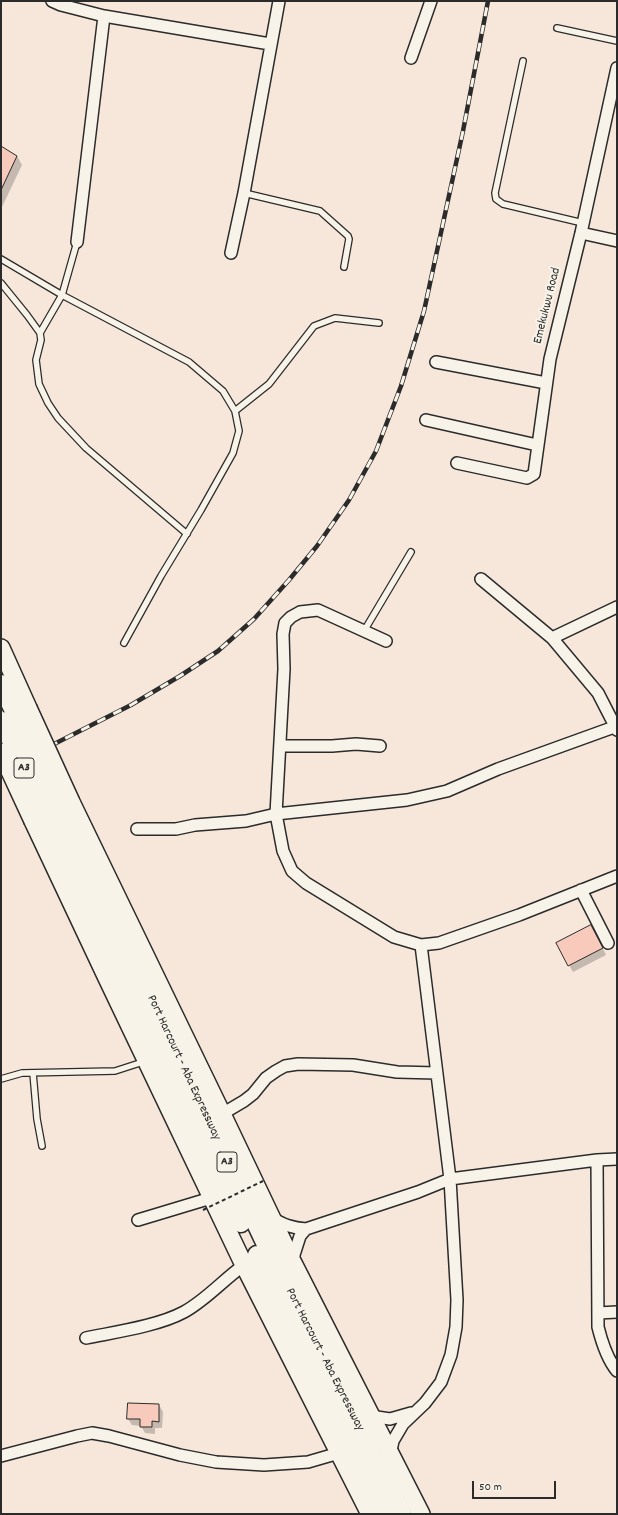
<!DOCTYPE html>
<html>
<head>
<meta charset="utf-8">
<style>
  body { margin:0 }
  #map { position:relative; width:618px; height:1515px; overflow:hidden; background:#f7e7da; font-family:Dekko,sans-serif }
  canvas { display:block }
  .frame { position:absolute; inset:0; border:2px solid #2b2b2b; pointer-events:none }
  .scale { position:absolute; left:472px; top:1481px; width:84px; height:18px; box-sizing:border-box; border:2px solid #2b2b2b; border-top:0; padding-left:5px; font-size:12px; line-height:14px; white-space:nowrap; color:#2b2b2b; -webkit-text-stroke:3px #f7f3e8; paint-order:stroke }
</style>
</head>
<body>
<div id="map">
<canvas width="618" height="1515"></canvas>
<div class="frame"></div>
<div class="scale">50 m</div>
</div>
<script>
const g = document.querySelector('canvas').getContext('2d');
g.lineJoin = 'round';
function paint(path, color) { g.fillStyle = color; g.fill(path, 'evenodd'); }
function trace(path, color, width, dash) { g.strokeStyle = color; g.lineWidth = width; g.lineCap = dash ? 'butt' : 'round'; g.setLineDash(dash || []); g.stroke(path); }
function label(font, color, halo, rows, align = 'center') {
  g.font = font + ' Dekko,sans-serif'; g.lineWidth = 4; g.setLineDash([]); g.textBaseline = 'middle'; g.strokeStyle = halo; g.fillStyle = color; for (const [text, x, y, turn = 0] of rows) {
    g.save(); g.translate(x, y); g.rotate((+turn || 0) * Math.PI / 180); g.textAlign = isNaN(turn) ? turn : align; if (halo) g.strokeText(text, 0, 0); g.fillText(text, 0, 0); g.restore();
  }
}
const shadow = new Path2D(`
  M1 147 17 156 22 165 1 209Z
  M595 933 606 955 573 972 557 943Z
  M159 1405 163 1412 162 1428H155V1434L145 1433 141 1426 132 1425 128 1419Z`);
const building = new Path2D(`
  M1 146 17 156 1 190Z
  M591 925 603 948 568 966 556 943Z
  M128 1403 159 1404V1422L152 1421V1427H140V1419H127Z`);
const service = new Path2D(`
  M557 28 617 41
  M523 61 495 193 496 199 503 204 583 223
  M244 193 320 211 348 236 349 239 344 267
  M1 259 62 295 189 362 223 391 235 411 239 431 233 453 201 510 161 576 124 643
  M1 283 27 315 40 333 41 340 36 360 39 384 48 403 58 418 86 448 187 534
  M40 333 62 295 77 242
  M235 411 269 384 314 326 335 318 379 323
  M364 631 411 552
  M33 1073 37 1119 42 1146
  M1 1079 22 1073 115 1071 146 1061`);
const minor = new Path2D(`
  M52 1 61 5 104 16 270 44
  M411 58 431 1
  M581 233 617 241
  M77 242 104 16
  M231 253 244 193 279 1
  M436 362 546 383
  M426 420 537 445
  M457 463 527 478 534 474 550 359 581 233 617 68
  M481 579 552 638 598 693 617 730
  M552 638 617 607
  M386 641 318 610 300 612 291 617 285 623 283 634 284 669 276 814 283 851 292 871 306 883 394 937 421 945 439 943 519 915 617 876
  M280 746H332L356 744 380 746
  M137 829H176L195 825 246 821 276 814 407 800 447 791 498 769 617 726
  M581 890 608 943
  M222 1114 244 1101 253 1094 266 1078 276 1071 285 1066 298 1064 353 1065 397 1072 437 1073
  M597 1160 598 1327C602 1343 607 1359 617 1371
  M272 1218C284 1225 292 1228 306 1229L418 1192 450 1179 597 1160 617 1159
  M138 1220 211 1198
  M292 1261 300 1236 306 1229
  M598 1313 617 1312
  M86 1338C115 1332 158 1326 184 1312 206 1300 223 1280 244 1265
  M370 1416 390 1419 411 1413
  M390 1455 393 1441 403 1424 425 1403 441 1382 451 1355 456 1327 457 1300 450 1179 421 945
  M1 1456 77 1436 92 1433 109 1436 180 1455 216 1462 264 1465 308 1462 339 1453`);
const primary = new Path2D(`
  M1 648 28 708
  M71 802 222 1114 292 1261 421 1514
  M33 821 106 976 244 1265 370 1514`);
const trunk = new Path2D(`
  M1 684 16 715
  M59 807 271 1255 402 1514
  M46 814 241 1223
  M257 1255 355 1452 387 1514`);
const rail = new Path2D(`
  M1 771 131 705 180 676 218 651 254 619 289 580 317 546 349 500 376 451 401 386 424 311 463 131 488 1`);
const pathBridge = new Path2D(`
  M203 1210 263 1181`);
const primaryBridge = new Path2D(`
  M28 708 71 802
  M1 752 33 821`);
const trunkBridge = new Path2D(`
  M16 715 59 807
  M2 721 46 814`);
const shields = [
  [24,768,20],
  [227,1162,20]
];
const shieldNames = [
  ["A3",24,768],
  ["A3",227,1162]
];
const streetNames = [
  ["Emekukwu Road",548,306,-76],
  ["Port Harcourt - Aba Expressway",183,1068,65],
  ["Port Harcourt - Aba Expressway",324,1360,63]
];
paint(shadow, '#0003');
paint(building, '#f8cabb');
trace(building, '#2b2b2b', 1);
trace(service, '#2b2b2b', 8);
trace(minor, '#2b2b2b', 14);
trace(primary, '#2b2b2b', 20);
trace(trunk, '#2b2b2b', 21);
trace(service, '#f7f3e8', 5.5);
trace(minor, '#f7f3e8', 11);
trace(primary, '#f7f3e8', 17);
trace(trunk, '#f7f3e8', 18);
trace(rail, '#2b2b2b', 4.5);
trace(rail, '#f7f3e8', 3, [9]);
trace(primaryBridge, '#2b2b2b', 20, []);
trace(trunkBridge, '#2b2b2b', 21, []);
trace(pathBridge, '#2b2b2b', 2, [4, 3]);
trace(primaryBridge, '#f7f3e8', 17);
trace(trunkBridge, '#f7f3e8', 18);
for (const [x, y, w] of shields) { const box = new Path2D(); box.roundRect(x - w / 2, y - 10, w, 20, 3); g.fillStyle = '#f7f3e8'; g.fill(box); trace(box, '#2b2b2b', 1); }
label('bold 12px', '#2b2b2b', null, shieldNames);
label('13px', '#2b2b2b', '#f7f3e8', streetNames);
</script>
</body>
</html>
